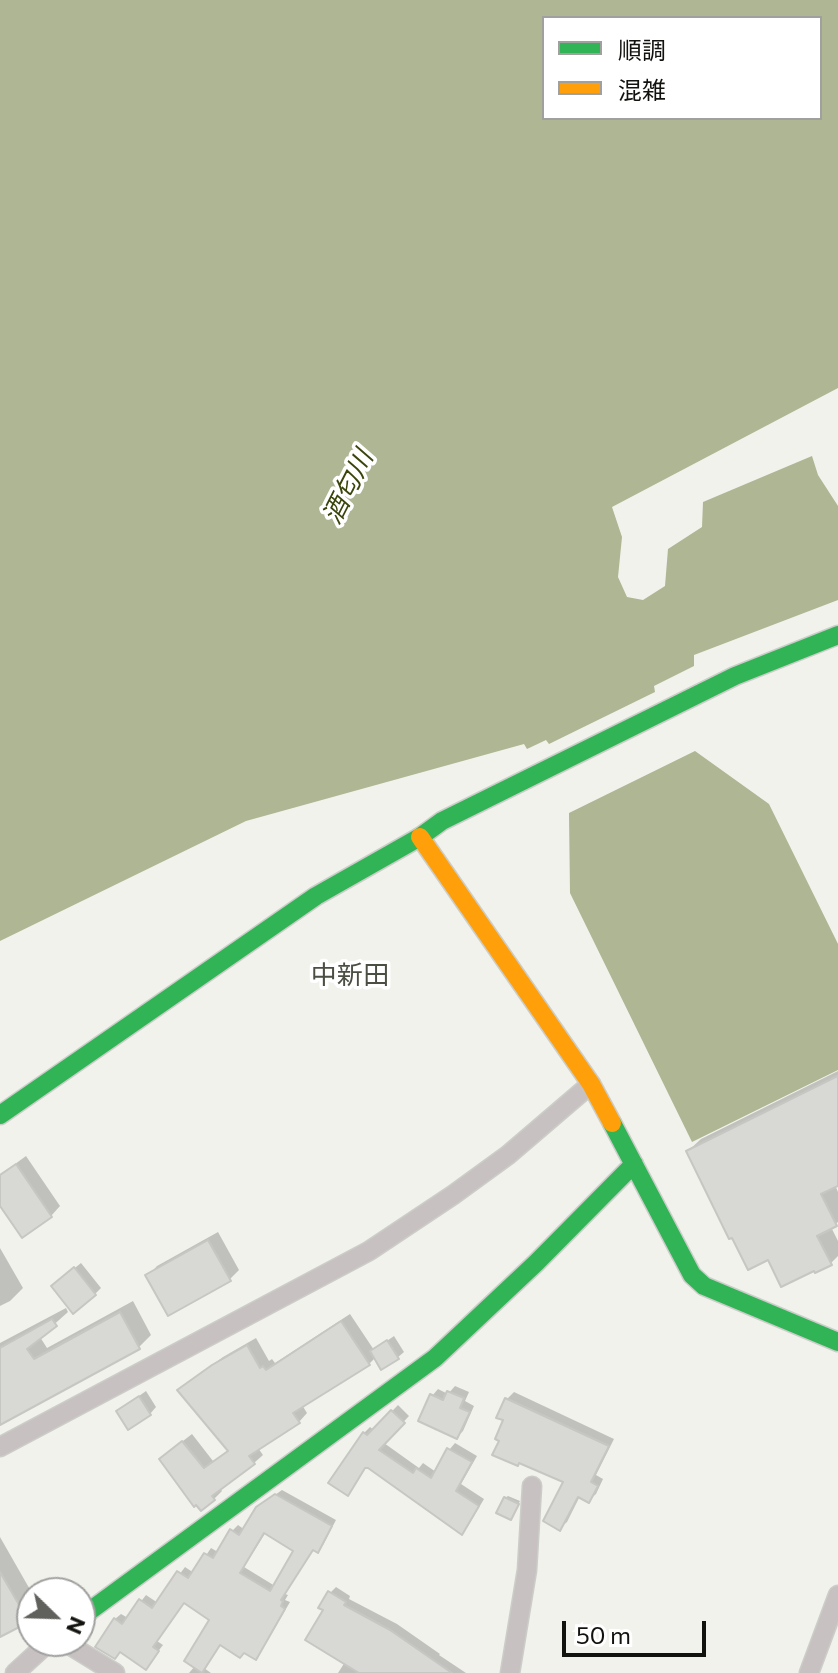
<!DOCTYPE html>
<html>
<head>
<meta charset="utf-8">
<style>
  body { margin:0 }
  #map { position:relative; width:838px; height:1673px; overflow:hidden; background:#f1f2ec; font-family:Commissioner,"Noto Sans JP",sans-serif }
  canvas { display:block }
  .legend { position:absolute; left:542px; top:16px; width:280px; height:104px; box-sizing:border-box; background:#fff; border:2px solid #a0a19f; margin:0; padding:10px 14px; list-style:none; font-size:24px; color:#12130e }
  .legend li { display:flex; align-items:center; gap:16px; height:40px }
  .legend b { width:40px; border:2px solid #a0a19f }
  .north { position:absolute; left:16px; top:1577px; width:80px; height:80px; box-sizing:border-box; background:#fff; border:2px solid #a0a19f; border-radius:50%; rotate:113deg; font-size:22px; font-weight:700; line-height:32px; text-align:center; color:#12130e }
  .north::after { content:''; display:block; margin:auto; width:28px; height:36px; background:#60615c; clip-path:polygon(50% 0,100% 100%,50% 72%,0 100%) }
  .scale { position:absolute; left:562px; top:1621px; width:144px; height:36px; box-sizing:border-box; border:4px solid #12130e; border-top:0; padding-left:10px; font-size:24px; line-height:28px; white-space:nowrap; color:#12130e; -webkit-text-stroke:6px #fff; paint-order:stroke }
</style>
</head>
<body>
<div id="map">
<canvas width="838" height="1673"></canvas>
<ul class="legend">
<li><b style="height:10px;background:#30b455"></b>順調</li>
<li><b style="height:10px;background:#ff9f0a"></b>混雑</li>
</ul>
<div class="north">N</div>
<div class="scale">50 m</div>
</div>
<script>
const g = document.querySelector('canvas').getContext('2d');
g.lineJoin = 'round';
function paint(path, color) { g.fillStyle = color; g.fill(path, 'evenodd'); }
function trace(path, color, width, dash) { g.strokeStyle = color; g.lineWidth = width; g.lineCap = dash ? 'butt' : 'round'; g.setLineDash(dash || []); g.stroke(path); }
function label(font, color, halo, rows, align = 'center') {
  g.font = font + ' Commissioner,"Noto Sans JP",sans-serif'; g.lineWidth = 7; g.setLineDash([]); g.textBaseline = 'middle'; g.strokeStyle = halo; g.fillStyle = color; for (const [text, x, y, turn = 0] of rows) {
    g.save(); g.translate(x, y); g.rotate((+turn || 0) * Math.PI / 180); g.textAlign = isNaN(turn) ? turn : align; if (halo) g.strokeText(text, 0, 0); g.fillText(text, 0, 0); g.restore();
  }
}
const water = new Path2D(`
  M0 0H838V388L612 507 622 537 618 577 627 597 643 600 665 586 668 549 702 527 703 502 812 456 818 475 838 506V600L694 655V666L654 686 655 692 549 744 546 740 527 749 524 744 246 821 0 941ZM544 18H820V118H544Z
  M695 751 769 804 838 944V1070L692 1142 570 893 569 813Z`);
const shadow = new Path2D(`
  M838 1071V1183L835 1185 838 1192V1222L831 1227 838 1241V1256L831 1263 769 1257 688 1151 701 1139Z
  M26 1156 60 1206 51 1216 0 1203V1175Z
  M218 1232 239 1270 230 1279 148 1276 157 1266Z
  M0 1248 23 1288 10 1301 0 1306Z
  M81 1263 101 1288 95 1294 60 1280Z
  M133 1301 151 1335 138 1348 0 1423V1343L66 1308 68 1312 40 1337 47 1348Z
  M350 1314 374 1350 394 1336 404 1352 397 1358 376 1357 369 1364 302 1405 307 1413 299 1422 258 1448 263 1455 254 1463 220 1488 222 1491 214 1499 170 1451 192 1434 213 1461 229 1450 180 1390 188 1382 223 1357 256 1338 269 1361 272 1359 275 1363Z
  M455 1386 469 1392 465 1401 474 1406 463 1431 457 1437 432 1396 438 1389 448 1394Z
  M146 1391 156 1407 150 1414 118 1411Z
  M514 1392 614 1439 596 1475 603 1479 596 1494 589 1500 580 1496 567 1522 560 1528 566 1482 501 1440 505 1419 499 1417 507 1399Z
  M398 1405 409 1416 384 1443 419 1468 423 1463 436 1472 449 1450 455 1443 477 1456 461 1484 484 1499 468 1526 462 1532 367 1466 354 1487 347 1493 364 1433 370 1427 374 1430Z
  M282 1490 336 1520 323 1545 318 1551 314 1549 285 1594 288 1595 285 1600 290 1602 261 1652 255 1658 245 1651 221 1644 204 1668 211 1673H189L195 1666 212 1619 185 1601 157 1641 163 1645 146 1667 115 1619 121 1614 128 1618 146 1595 158 1603 185 1567 194 1573 211 1548 218 1552 232 1531 238 1525 245 1530 265 1502ZM266 1532 296 1550 275 1586 244 1567Z
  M508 1496 520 1501 513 1515 505 1498Z
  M0 1537 32 1593V1615L27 1620 0 1634Z
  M336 1587 350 1596 349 1599 397 1624 440 1654 439 1655 466 1673H338L345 1662 325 1610 330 1593Z`);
const building = new Path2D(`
  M838 1076V1186L821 1194 837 1226 817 1236 832 1265 815 1273 814 1271 781 1287 768 1260 748 1270 732 1238 729 1239 686 1151Z
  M16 1164 52 1217 22 1238 0 1206V1175Z
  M208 1240 231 1281 168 1316 145 1275Z
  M74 1267 96 1295 73 1314 51 1286Z
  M120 1312 140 1349 0 1425V1348L52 1319 57 1326 27 1349 34 1359Z
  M341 1321 370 1365 293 1413 300 1423 249 1456 255 1464 212 1496 215 1500 201 1511 196 1505 194 1507 159 1459 182 1441 204 1468 228 1451 177 1390 212 1365 247 1345 260 1368 263 1366 266 1370Z
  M387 1340 399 1359 381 1370 370 1351Z
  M447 1391 464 1398 460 1408 470 1412 457 1439 418 1421 430 1394 443 1400Z
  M139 1396 151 1415 128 1430 116 1411Z
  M505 1398 609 1446 591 1482 598 1486 589 1503 578 1497 560 1531 543 1521 563 1482 519 1463 518 1466 492 1455 499 1441 495 1439 503 1420 496 1418Z
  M391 1410 405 1423 379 1450 413 1473 416 1468 431 1478 447 1448 472 1462 456 1491 479 1506 462 1535 368 1468H365L348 1496 328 1483 363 1432 367 1435Z
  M275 1494 332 1526 318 1553 313 1550 281 1600 283 1601 281 1606 285 1609 256 1660 244 1653 240 1658 220 1645 202 1673 184 1661 209 1620 184 1603 153 1647 159 1651 146 1670 120 1652 115 1659 95 1647 114 1618 122 1624 139 1599 152 1608 177 1571 188 1578 204 1553 213 1558 230 1529 239 1535 256 1507ZM264 1533 293 1551 270 1591 240 1573Z
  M504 1497 519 1504 511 1520 496 1513Z
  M0 1572 29 1622 0 1637Z
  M328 1591 346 1602 344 1605 390 1630 452 1673H359L305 1640 323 1610 318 1608Z`);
const street = new Path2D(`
  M0 1447 369 1251 453 1195 508 1155 591 1084
  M63 1641 115 1673
  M15 1673 50 1641
  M510 1673 527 1570 532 1486
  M809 1673 838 1595`);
const fast = new Path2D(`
  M0 1115 316 896 420 837 442 821 735 676 838 635
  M612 1123 692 1275 704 1286 838 1342
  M80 1618 435 1358 536 1263 634 1164`);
const slow = new Path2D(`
  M420 837 591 1084 612 1123`);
const waterNames = [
  ["酒匂川",348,487,-63]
];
const neighbourhoodNames = [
  ["中新田",350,975]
];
paint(water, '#aeb693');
paint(shadow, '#0003');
paint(building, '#d8d9d4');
trace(building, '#c6c7c2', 2);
trace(street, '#cccdc9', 21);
trace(fast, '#cccdc9', 21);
trace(slow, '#cccdc9', 21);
trace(street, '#c8c1c2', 18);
trace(fast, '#30b455', 18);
trace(slow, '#ff9f0a', 18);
label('italic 26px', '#3a450c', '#fff', waterNames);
label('26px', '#4b4f43', '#fff', neighbourhoodNames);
</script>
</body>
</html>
